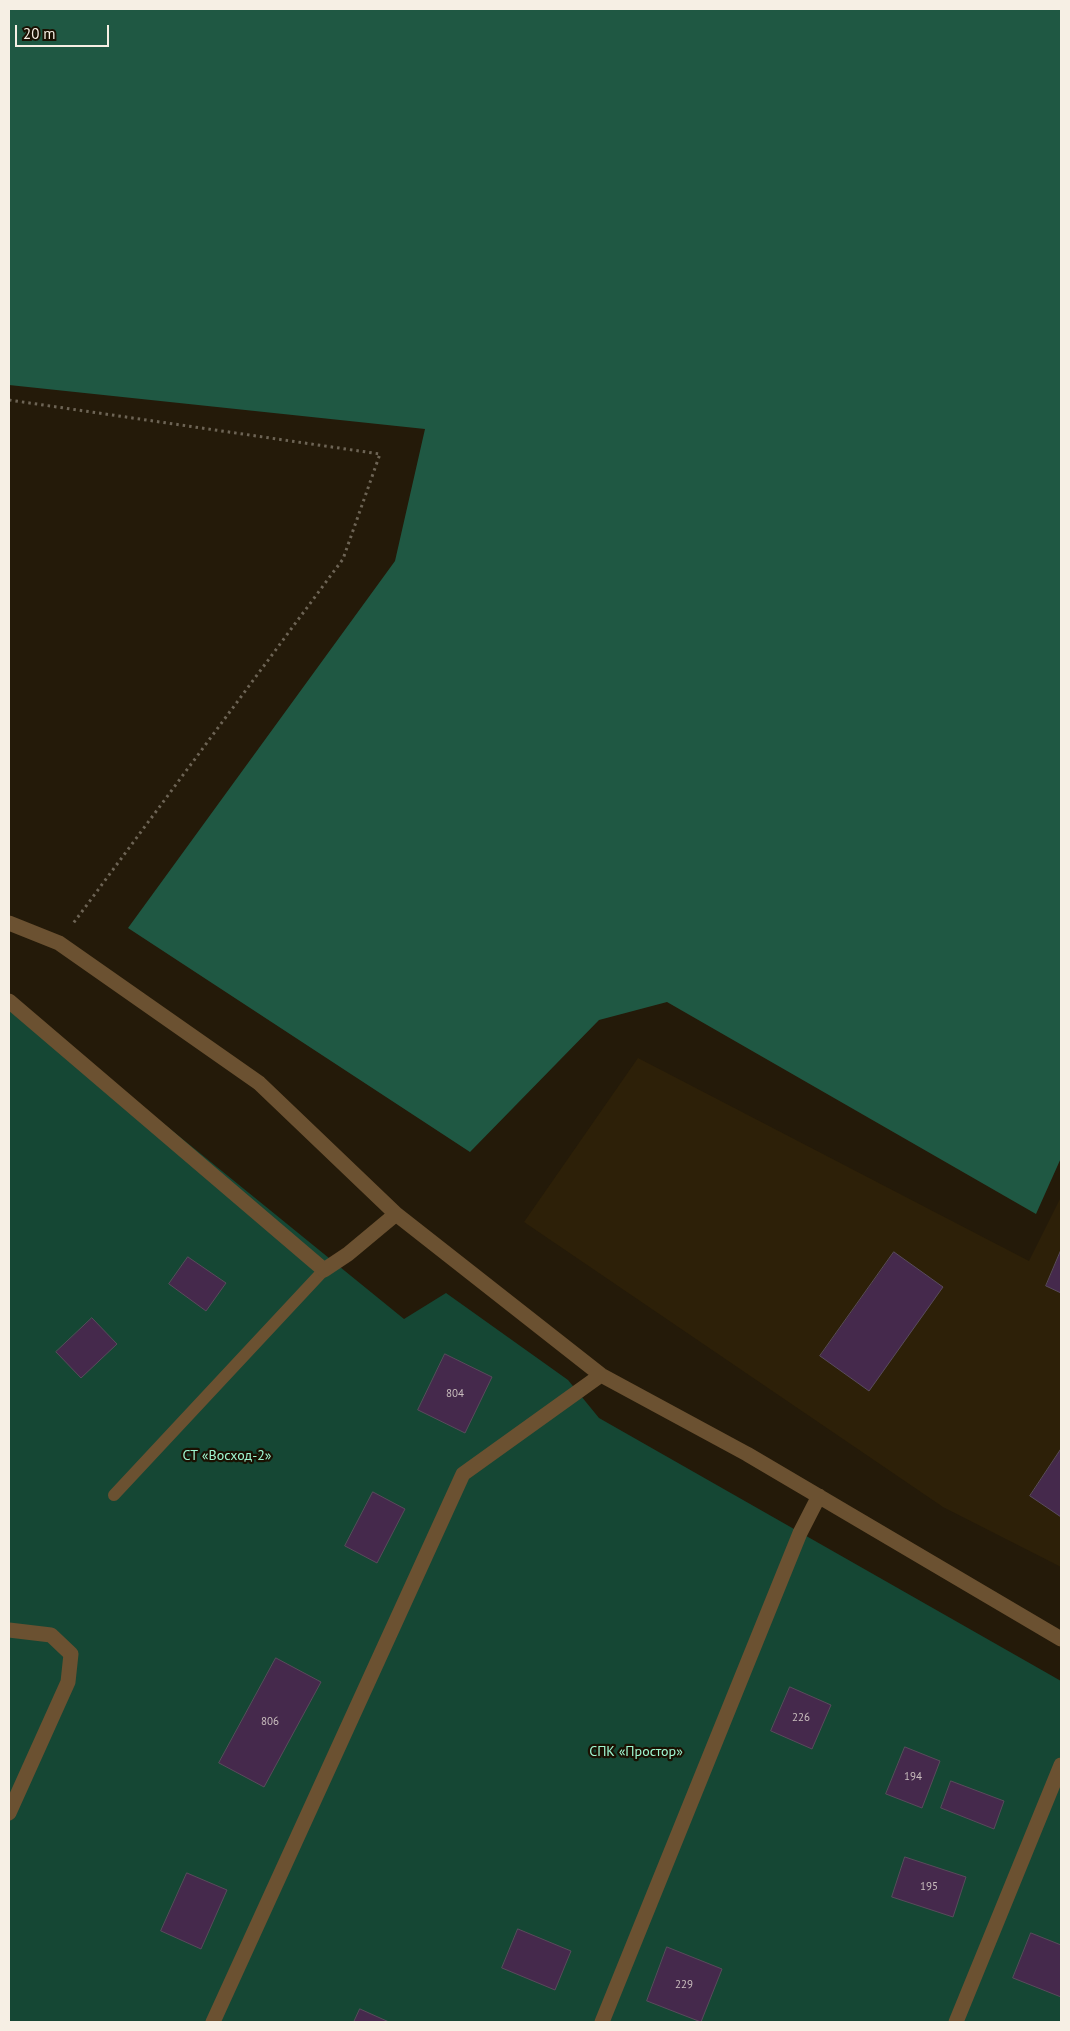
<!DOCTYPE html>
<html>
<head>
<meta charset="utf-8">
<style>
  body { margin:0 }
  #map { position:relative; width:1070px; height:2031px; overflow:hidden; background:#241a09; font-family:"PT Sans",sans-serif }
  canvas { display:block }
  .frame { position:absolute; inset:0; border:10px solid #f6efe4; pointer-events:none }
  .scale { position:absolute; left:15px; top:25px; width:94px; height:22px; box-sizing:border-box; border:2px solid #f6efe4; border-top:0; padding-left:6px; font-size:15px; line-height:18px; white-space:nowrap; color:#f6efe4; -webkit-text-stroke:4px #1a1102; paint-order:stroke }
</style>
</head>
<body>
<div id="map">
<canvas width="1070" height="2031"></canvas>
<div class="frame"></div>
<div class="scale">20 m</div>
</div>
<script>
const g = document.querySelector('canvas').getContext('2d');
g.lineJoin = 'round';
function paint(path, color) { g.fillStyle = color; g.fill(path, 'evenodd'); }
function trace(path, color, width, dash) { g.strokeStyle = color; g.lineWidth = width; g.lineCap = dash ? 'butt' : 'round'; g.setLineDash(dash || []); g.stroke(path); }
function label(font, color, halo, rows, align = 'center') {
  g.font = font + ' "PT Sans",sans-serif'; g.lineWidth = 4.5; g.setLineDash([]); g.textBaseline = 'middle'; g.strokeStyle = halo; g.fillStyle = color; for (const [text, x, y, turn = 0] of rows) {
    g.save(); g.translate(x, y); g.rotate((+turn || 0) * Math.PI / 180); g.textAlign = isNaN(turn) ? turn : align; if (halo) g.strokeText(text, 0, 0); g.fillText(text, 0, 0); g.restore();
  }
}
const built = new Path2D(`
  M638 1058 1029 1261 1061 1197V1567L943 1507 524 1222Z`);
const green = new Path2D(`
  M9 998 404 1319 446 1293 568 1380 599 1418 1061 1681V2022H9Z`);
const forest = new Path2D(`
  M9 9H1061V1158L1036 1214 667 1002 599 1020 470 1152 128 928 395 561 425 429 9 385Z`);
const building = new Path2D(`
  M1061 1250V1293L1046 1286Z
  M894 1252 943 1287 869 1391 820 1356Z
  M188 1257 226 1283 206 1311 169 1284Z
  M92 1318 117 1344 81 1378 56 1352Z
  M445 1354 492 1377 465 1433 418 1410Z
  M1061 1449V1517L1030 1496Z
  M373 1492 405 1509 377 1563 345 1546Z
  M276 1658 321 1682 264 1787 219 1763Z
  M790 1687 831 1705 812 1749 771 1731Z
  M905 1747 940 1761 922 1808 886 1794Z
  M951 1781 1004 1801 994 1829 941 1808Z
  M905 1857 966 1877 953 1917 892 1897Z
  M187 1873 227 1890 201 1949 161 1931Z
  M518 1929 571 1951 555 1990 502 1968Z
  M1031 1933 1061 1945V1997L1013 1978Z
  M667 1947 722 1969 701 2022 647 2001Z
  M360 2009 389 2022H354Z`);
const path = new Path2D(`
  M9 400 380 454 343 559 72 925`);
const lane = new Path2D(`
  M114 1495 324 1270`);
const street = new Path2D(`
  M9 923 59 943 259 1083 396 1214 601 1375 747 1454 1061 1639
  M9 1001 324 1270 348 1254 396 1214
  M9 1630 51 1635 71 1654 68 1682 9 1813
  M213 2022 463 1474 601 1375
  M602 2022 800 1533 819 1496
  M956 2022 1061 1765`);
const numberNames = [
  ["804",455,1394],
  ["226",801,1718],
  ["806",270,1722],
  ["194",913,1777],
  ["195",929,1887],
  ["229",684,1985]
];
const parkNames = [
  ["СТ «Восход-2»",227,1456],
  ["СПК «Простор»",636,1752]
];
paint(built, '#2d2008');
paint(green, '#154734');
paint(forest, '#1f5843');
paint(building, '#45294c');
trace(building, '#594b5c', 1);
trace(path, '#6d6455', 3, [2.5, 4]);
trace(lane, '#6b5131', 12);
trace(street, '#6b5131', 15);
label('11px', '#cabebe', null, numberNames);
label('14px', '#9ff7d1', '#1a1102', parkNames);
</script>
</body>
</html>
